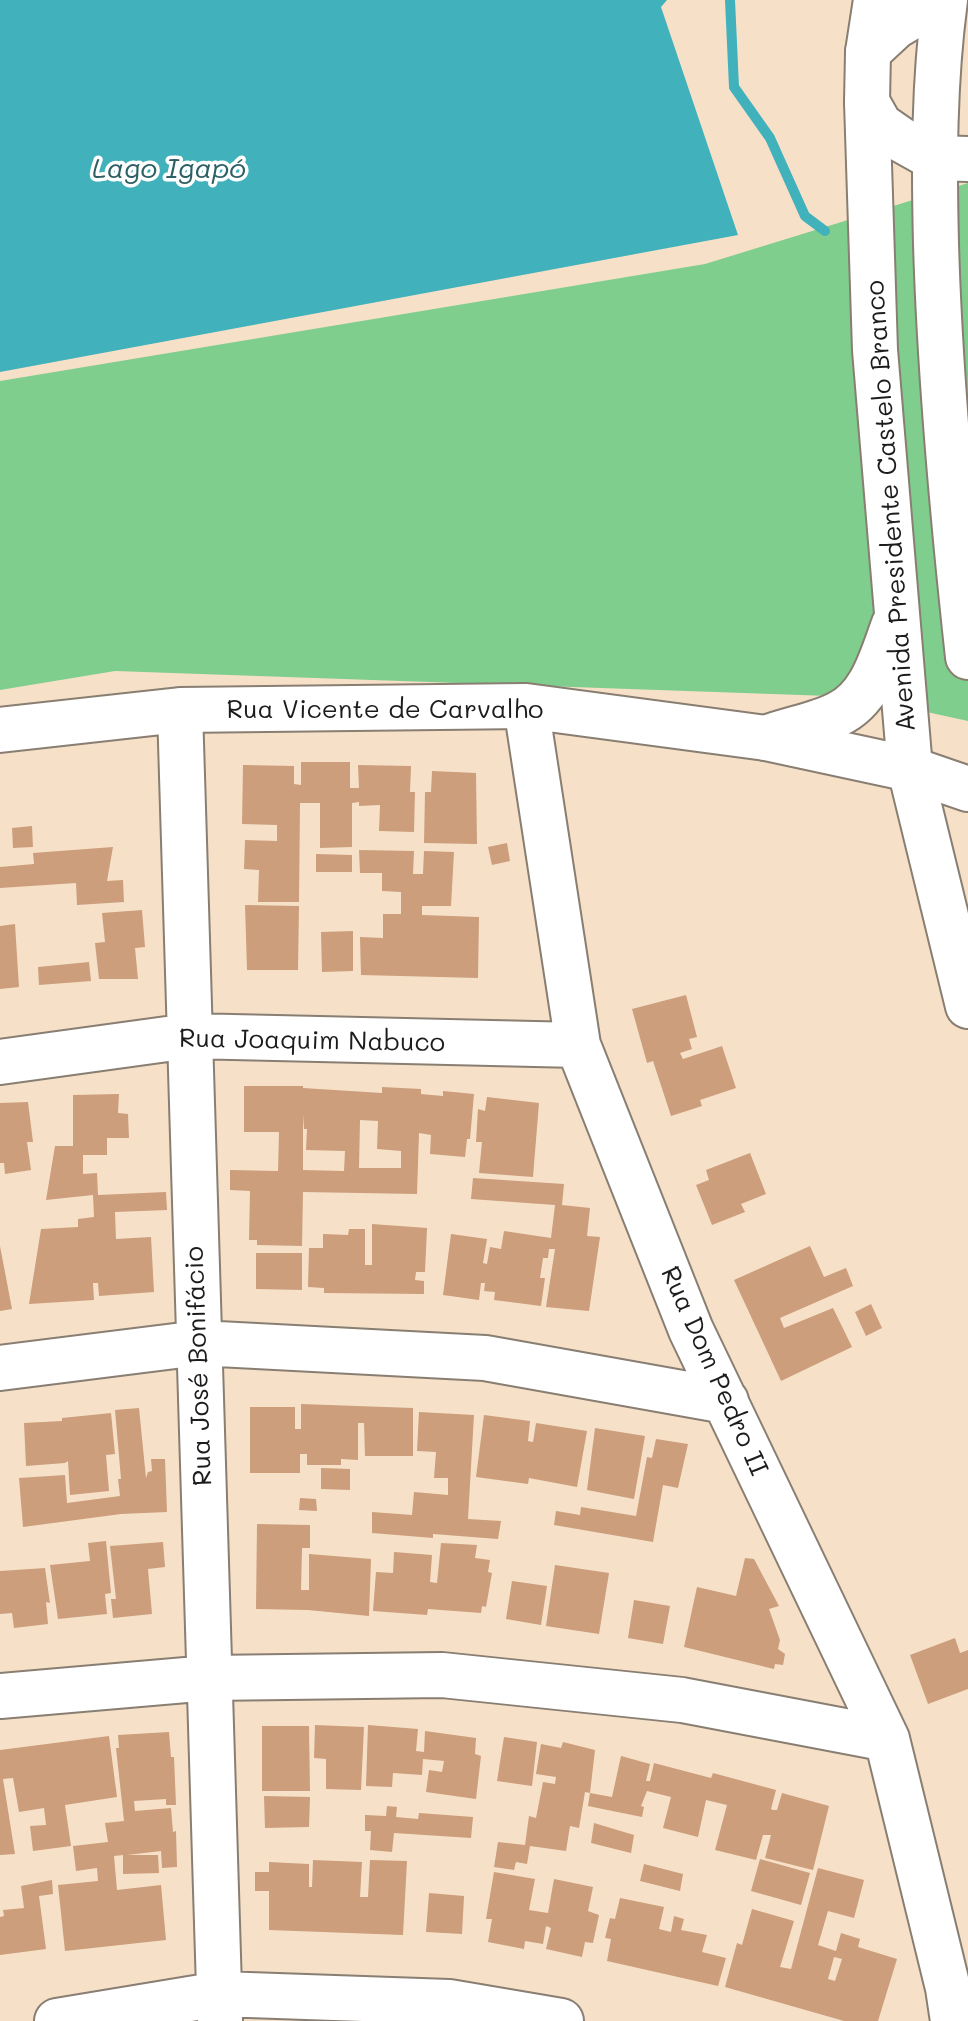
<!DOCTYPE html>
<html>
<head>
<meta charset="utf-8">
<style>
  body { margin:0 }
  canvas { display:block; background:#f6e0c8 }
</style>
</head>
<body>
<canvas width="968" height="2021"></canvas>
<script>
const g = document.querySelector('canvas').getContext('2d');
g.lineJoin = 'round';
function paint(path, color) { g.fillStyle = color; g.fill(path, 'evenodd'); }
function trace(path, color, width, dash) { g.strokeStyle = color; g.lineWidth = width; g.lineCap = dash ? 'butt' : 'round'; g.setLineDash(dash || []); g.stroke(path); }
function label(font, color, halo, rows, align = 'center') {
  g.font = font + ' Mali,sans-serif'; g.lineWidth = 7; g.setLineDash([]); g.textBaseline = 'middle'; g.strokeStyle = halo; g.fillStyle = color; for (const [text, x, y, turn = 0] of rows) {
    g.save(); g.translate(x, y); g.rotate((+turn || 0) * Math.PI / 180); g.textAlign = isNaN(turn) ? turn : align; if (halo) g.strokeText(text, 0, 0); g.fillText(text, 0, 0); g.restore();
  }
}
const green = new Path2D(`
  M968 183V721L858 697 115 671 0 690V381L705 264Z`);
const water = new Path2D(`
  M0 0H667L661 7 738 235 0 372Z`);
const stream = new Path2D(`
  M730 0 734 87 770 138 805 216 825 231`);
const building = new Path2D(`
  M301 762H350V788H359L358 765 411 766 410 792H415L414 832 379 831 380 805 359 806V802L352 803V847L320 848V803H300L299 902H258L259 870 244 869 245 840 277 841V825L242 824 243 765 294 766V784L301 785Z
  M432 771 476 773 477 844 424 843 425 792H431Z
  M32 826 33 847 13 848 12 828Z
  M507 843 510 861 492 865 488 847Z
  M113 847 107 881 123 880 124 902 77 905 76 883 0 888V867L34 864 33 853Z
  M359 850 414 851 413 874H423L424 851 454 852 451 906H422V915L479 917 478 978 361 975 360 937 383 938V914H401V892L382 891V873H360Z
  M316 854 352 855V872H316Z
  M245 905 299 906 298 970H247Z
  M142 910 145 947 135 948 138 979H99L95 943 105 942 102 913Z
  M15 924 19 987 0 989V926Z
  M353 931V971L322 972 321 932Z
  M89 962 91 981 39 985 38 967Z
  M686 995 697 1037 689 1039 692 1049 680 1053 683 1059 722 1046 736 1088 700 1100 702 1106 671 1116 653 1061 647 1063 632 1009Z
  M244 1086H303V1088L382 1093V1087L421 1089V1094L443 1096V1091L474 1094 470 1139H467L465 1157 430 1154 431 1135 419 1133 417 1194 303 1192 302 1246 257 1245V1240H249L250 1191 230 1190V1170L278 1171 279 1132H244ZM303 1114 304 1129H307L306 1150 345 1151 344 1171 303 1170ZM360 1120 378 1121 377 1149 401 1151V1168H359Z
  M119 1094 118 1113 128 1114 129 1138H107V1155H83V1174L97 1173 98 1195 166 1192 167 1210 115 1212 116 1239 151 1237 154 1292 99 1296 98 1283H93L94 1300 29 1304 41 1229 78 1227V1219L94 1217 93 1195 46 1200 55 1146H73V1095Z
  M487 1097 539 1103 533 1177 479 1173 482 1142H476L478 1109 485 1111Z
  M28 1102 33 1142H27L31 1170 5 1174 4 1163H0V1103Z
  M750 1153 766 1194 741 1204 745 1212 712 1225 696 1185 709 1180 706 1170Z
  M473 1178 564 1184 562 1205 590 1208 587 1236 600 1237 589 1311 546 1307 555 1249H549L548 1258H543L540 1278H545L541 1306 494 1300 495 1292 484 1291 485 1283H481L479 1300 443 1295 451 1234 487 1239 483 1263 487 1264 490 1247 501 1249 504 1231 551 1238 555 1205 471 1199Z
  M372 1224 427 1228 425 1272H416L415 1280 424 1281V1294L324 1293V1288L308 1287 309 1248H323V1234L348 1235 349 1229H365V1265H372Z
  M0 1246 12 1309 0 1311Z
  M810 1246 824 1277 846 1268 853 1286 780 1318 784 1328 833 1308 852 1347 781 1381 734 1280Z
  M256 1253H302V1290L256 1289Z
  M871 1304 882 1328 866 1336 855 1312Z
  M301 1404 413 1408V1456H365L364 1423H358V1460L341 1459V1465H307V1454H300V1473H250V1407H295V1429H301Z
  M139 1408 146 1478 148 1472 152 1471 151 1459H165L167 1512 121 1514 23 1527 19 1478 65 1475 67 1503 120 1496 118 1479H121L115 1410Z
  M419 1412 474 1415 468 1519 501 1521 498 1539 433 1534V1538L372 1533V1512L412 1515 414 1492 448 1495V1478H434L436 1452 417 1451Z
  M111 1413 115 1454 106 1455 109 1491 70 1495 68 1461 65 1463 26 1466 24 1423 62 1421V1418Z
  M484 1415 530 1421 528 1441 533 1442 536 1423 587 1431 577 1487 529 1478 528 1484 476 1477Z
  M595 1428 645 1436 634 1499 587 1490Z
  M656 1439 688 1444 678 1488 663 1485 653 1542 554 1525 556 1511 580 1515 581 1507 636 1516 647 1457 652 1458Z
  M321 1468 350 1469V1490L321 1489Z
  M300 1498 316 1499 317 1511 299 1510Z
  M257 1524 310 1525V1548H302L301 1590H309V1554L371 1559 369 1616 308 1610 256 1609Z
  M106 1541 111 1593 105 1594 107 1614 58 1619 50 1565 90 1561 88 1543Z
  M163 1542 165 1567 148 1569 152 1614 113 1618 111 1599H116L110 1546Z
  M441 1543 477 1545 475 1558 490 1560 488 1572 492 1573 486 1607 482 1606 481 1613 428 1609 427 1615 373 1611 376 1572 393 1573 394 1552 432 1555 430 1582 437 1583Z
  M745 1558 754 1559 779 1606 769 1609 780 1640 778 1649 785 1654 783 1665 775 1664 774 1669 684 1647 697 1587 736 1596Z
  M555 1565 609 1573 599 1634 546 1626Z
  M45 1568 50 1603 46 1602 48 1624 14 1628 12 1613 0 1614V1571Z
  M512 1581 547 1586 541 1625 506 1619Z
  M634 1600 670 1606 663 1644 628 1638Z
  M955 1638 960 1653 968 1650V1689L928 1704 910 1655Z
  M315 1725 364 1727 361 1790 326 1789V1759L314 1758Z
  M368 1725 418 1729 416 1751 424 1752 425 1731 476 1738 475 1754 481 1756 476 1799 426 1792 429 1770 442 1772 444 1761 423 1759 422 1775 393 1773 392 1787 366 1786Z
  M262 1726H309L310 1791H262Z
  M169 1732 171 1757H174L176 1805H166V1799L134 1801 135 1811 171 1808 173 1832 176 1831 177 1867 162 1868 161 1851 127 1855H158L159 1873 123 1874V1855L114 1856 117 1890 161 1885 166 1940 65 1951 58 1885 98 1881 97 1868 76 1871 73 1846 108 1842 105 1823 124 1821 116 1748H119L118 1735Z
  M109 1736 117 1797 65 1805 71 1846 33 1851 30 1826 46 1825 44 1808 19 1812 13 1778 3 1779 15 1854 0 1855V1750Z
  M504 1737 537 1742 532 1786 497 1781Z
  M563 1742 595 1750 590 1793 585 1792 579 1828 570 1826 566 1851 530 1846 527 1864 516 1862 514 1870 494 1867 498 1842 525 1845 529 1816 536 1818 543 1782 555 1784 556 1777 536 1774 541 1744 561 1748Z
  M621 1756 650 1764 646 1781H650L654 1763 711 1778 713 1773 776 1790 771 1809 773 1810H777L782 1793 829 1806 813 1870 765 1858 771 1835H763L756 1860 715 1850 727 1805 706 1800 698 1837 663 1828 671 1797 647 1791 641 1806 644 1807 642 1817 588 1806 590 1793 612 1797Z
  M264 1796 310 1797 309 1827 265 1828Z
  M387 1806 397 1807 396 1817 418 1819 419 1813 473 1817 471 1838 394 1833 392 1852 370 1850 371 1831H365V1815L386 1816Z
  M594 1823 634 1835 631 1853 591 1843Z
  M760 1859 810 1873 801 1905 751 1891Z
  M313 1860 362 1862 360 1897H368L370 1860 407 1861 403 1935 269 1930V1891H255V1872H269V1862L309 1864V1887H312Z
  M644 1864 683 1874 680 1891 640 1881Z
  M818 1868 864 1880 854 1918 828 1911 818 1945 836 1951 841 1933 860 1939 858 1947 897 1959 878 2021H844L725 1987 737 1943 742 1945 752 1909 794 1921 780 1967 791 1969ZM834 1957 842 1959 835 1981 828 1979Z
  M494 1872 535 1879 529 1910 548 1913 554 1879 593 1887 588 1911 599 1915 593 1943 585 1942 582 1957 546 1949 551 1928 546 1926 543 1944 525 1941 524 1949 488 1942 492 1919H486Z
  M52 1880 53 1894 39 1896 46 1949 0 1955V1917L4 1916 3 1910 24 1908 21 1886Z
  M429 1893 464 1896 462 1934 426 1932Z
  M620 1898 664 1907 659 1929 671 1932 674 1916 684 1919 681 1930 707 1935 702 1952 726 1958 718 1986 607 1961 611 1939 605 1938 610 1918 615 1919Z`);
const minor = new Path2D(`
  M868 52 896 26 940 0
  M867 102 880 125 900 139 934 158 968 159
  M526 706 578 1045 691 1330 887 1739 948 1988 953 2021
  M180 710 220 2021
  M0 730 180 710 526 706 766 738 910 769 968 789
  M0 1062 189 1036 578 1045
  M0 1368 199 1343 485 1358 726 1401
  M0 1696 209 1678 442 1675 682 1700 887 1739
  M57 2021 220 1994 449 2002 561 2021`);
const major = new Path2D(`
  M876 0 868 52 867 102 875 350 910 769 968 1006
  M945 0C934 81 934 162 936 244 940 382 953 520 968 657
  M766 738C789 729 817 725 838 714 872 698 882 656 894 624`);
const streetNames = [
  ["Avenida Presidente Castelo Branco",891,506,-94],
  ["Rua Vicente de Carvalho",385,710],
  ["Rua Joaquim Nabuco",312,1041,1],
  ["Rua José Bonifácio",199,1366,-92],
  ["Rua Dom Pedro II",714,1371,66]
];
const waterNames = [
  ["Lago Igapó",169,169]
];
paint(green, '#7fce8d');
paint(water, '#41b1bb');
trace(stream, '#41b1bb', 10);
paint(building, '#cc9e7c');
trace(minor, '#897e72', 48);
trace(major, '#897e72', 48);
trace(minor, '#fff', 44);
trace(major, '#fff', 44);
label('26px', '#1c1c1c', '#fff', streetNames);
label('italic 28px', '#2d5f64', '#fff', waterNames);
</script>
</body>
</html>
